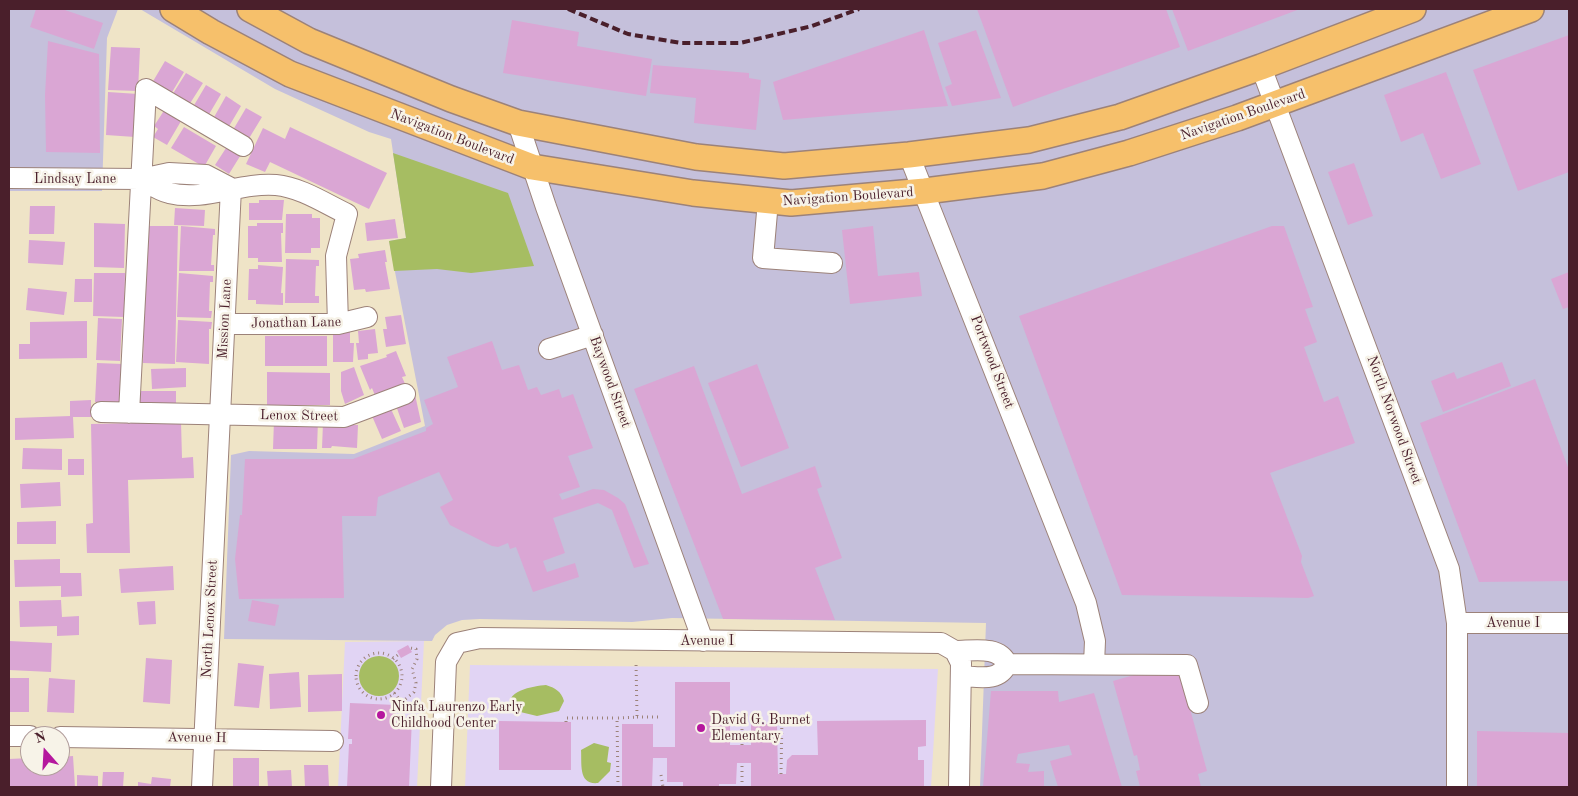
<!DOCTYPE html>
<html>
<head>
<meta charset="utf-8">
<style>
  body { margin:0 }
  #map { position:relative; width:1578px; height:796px; overflow:hidden; background:#efe4c7; font-family:"Old Standard TT",serif }
  canvas { display:block }
  .frame { position:absolute; inset:0; border:10px solid #4a1f2b; pointer-events:none }
  .north { position:absolute; left:20px; top:726px; width:50px; height:50px; box-sizing:border-box; background:#f7f3e8; border:1px solid #b29e9c; border-radius:50%; rotate:341deg; font-size:14px; font-weight:700; line-height:20px; text-align:center; color:#4a1f2b }
  .north::after { content:''; display:block; margin:auto; width:18px; height:22px; background:#b5179e; clip-path:polygon(50% 0,100% 100%,50% 72%,0 100%) }
</style>
</head>
<body>
<div id="map">
<canvas width="1578" height="796"></canvas>
<div class="frame"></div>
<div class="north">N</div>
</div>
<script>
const g = document.querySelector('canvas').getContext('2d');
g.lineJoin = 'round';
function paint(path, color) { g.fillStyle = color; g.fill(path, 'evenodd'); }
function trace(path, color, width, dash) { g.strokeStyle = color; g.lineWidth = width; g.lineCap = dash ? 'butt' : 'round'; g.setLineDash(dash || []); g.stroke(path); }
function label(font, color, halo, rows, align = 'center') {
  g.font = font + ' "Old Standard TT",serif'; g.lineWidth = 5; g.setLineDash([]); g.textBaseline = 'middle'; g.strokeStyle = halo; g.fillStyle = color; for (const [text, x, y, turn = 0] of rows) {
    g.save(); g.translate(x, y); g.rotate((+turn || 0) * Math.PI / 180); g.textAlign = isNaN(turn) ? turn : align; if (halo) g.strokeText(text, 0, 0); g.fillText(text, 0, 0); g.restore();
  }
}
const built = new Path2D(`
  M424 641 417 787H338L345 642Z
  M470 665 938 669 931 787H465Z`);
const industrial = new Path2D(`
  M9 9H118L107 38 102 191H9Z
  M140 9H1569V787H980L986 623 672 618 632 622 480 619 462 620 447 625 435 635 432 641 224 639 231 455 249 451 354 454 425 426 389 241 406 238 391 139 369 132 275 89Z`);
const green = new Path2D(`
  M393 153 508 193 534 266 471 273 437 269 394 271 389 241 406 238Z
  M359 676a20 20 0 1 1 40 0a20 20 0 1 1-40 0Z
  M546 685C555 688 561 691 564 701L559 711 537 716 512 710C501 691 534 686 546 685Z
  M594 743 609 747 607 762 611 763 610 771 598 783C578 785 582 764 581 750Z`);
const building = new Path2D(`
  M36 9H62L103 23 94 49 30 27Z
  M977 9H1166L1180 47 1013 107Z
  M1172 9H1300L1188 51Z
  M512 20 579 32 577 46 652 59 646 96 503 73Z
  M924 30 948 106 783 120 773 82Z
  M976 30 1001 98 952 106 945 87 952 84 938 43Z
  M1569 35V172L1518 191 1473 70Z
  M48 41 99 54 100 153 46 152 45 95Z
  M111 47 140 48 138 91 108 90Z
  M165 61 184 72 171 94 152 83Z
  M653 65 749 73V78L761 80 756 130 694 123 696 98 650 93Z
  M1446 72 1481 164 1441 179 1423 133 1401 142 1384 95Z
  M186 73 203 83 189 105 172 95Z
  M206 85 221 94 208 116 193 107Z
  M108 92 138 94 135 137 106 135Z
  M226 96 241 106 228 128 213 119Z
  M167 106 184 116 167 145 153 137 158 129 154 126Z
  M246 108 262 117 248 140 233 130Z
  M184 127 216 146 204 167 171 148Z
  M290 127 387 173 369 209 270 162 265 172 246 164 263 128 285 139Z
  M228 145 242 153 229 174 215 165Z
  M1354 163 1373 216 1348 225 1328 172Z
  M259 200H284L282 220H249V203H259Z
  M30 206H55L54 234H29Z
  M175 208 205 210 204 226 174 225Z
  M286 214H312V218H320V248H311V253H285Z
  M395 219 398 238 367 241 365 223Z
  M94 223 125 224 124 268 94 267Z
  M257 223H283V233H281L282 262H258V258H248V226H257Z
  M146 226H178L175 364 143 363Z
  M181 226 215 229V235H213L211 265H214V271H179Z
  M873 226 878 276 919 272 922 296 850 304 842 230Z
  M1272 226H1284L1313 307 1305 309 1317 342 1304 347 1324 402 1338 396 1355 443 1270 473 1302 556 1301 562 1314 596 1308 598 1122 595 1019 316Z
  M29 240 65 242 63 265 28 263Z
  M385 250 387 262H385L390 289 366 292 365 289 354 290 350 259 359 258 358 254Z
  M286 259 319 260V266H316L315 296H319V303H285Z
  M258 265 283 267 281 293H283V305L256 304V300H248L249 269H258Z
  M1569 272V307L1563 309 1551 279Z
  M94 273H125L124 317 93 316Z
  M179 273 213 276V282H210L209 311H212L211 318 177 317Z
  M75 279H92V302H74Z
  M28 288 67 292 64 315 26 310Z
  M401 315 406 344 386 347 383 329H387L385 317Z
  M98 318 122 319 120 361 96 360Z
  M178 320 212 322 211 329H209V364L176 362Z
  M87 321V358L19 359V344H30V322Z
  M375 329 378 353 368 354V359L358 360 356 343H359L358 331Z
  M333 332H350V343H354L353 362H333Z
  M265 336H327V366H265Z
  M492 341 502 370 519 365 528 390 537 387 541 395 559 389 562 398 573 394 593 448 568 456 580 487 559 494 562 500 593 489 604 490 618 498 625 504 649 564 634 568 612 510 598 503 553 518 565 553 543 561 547 572 575 563 579 577 533 592 516 547 510 549 508 543 498 547 492 546 450 525 440 507 453 500 439 472 378 497 376 516H342L344 598 239 599 235 559 240 515H242L245 459H353L426 431V428L433 424 424 400 458 387 447 357Z
  M396 351 406 376 402 377 406 386 376 398 372 388 370 390 360 366 387 357 386 355Z
  M1502 362 1511 386 1443 412 1431 381 1454 372 1457 379Z
  M97 363 123 364 121 403 95 402Z
  M757 364 789 448 741 467 708 383Z
  M694 366 742 494 815 466 822 487 817 489 842 558 815 568 835 620 723 619 634 389Z
  M354 367 364 395 345 404 341 391V372Z
  M186 368V387L152 389 151 369Z
  M267 372 330 373V405H267Z
  M1535 379 1569 470V581L1479 582 1420 423Z
  M414 390 421 422 404 428 394 400Z
  M134 391H176V407H134Z
  M91 400V417H73L74 438 15 440V418L70 416V401Z
  M391 409 401 431 382 439 372 416Z
  M274 420H318L317 449H273Z
  M181 422 182 458 193 457 194 478 128 480 130 553H87L86 524 93 523 91 424Z
  M323 423 358 425 357 448 332 446 331 448H322Z
  M23 448 62 449V470L22 469Z
  M68 459H84V475H68Z
  M60 482 61 506 21 508 20 484Z
  M56 521V544H17V522Z
  M60 559V573H81L82 596 61 597V586L15 587 14 560Z
  M173 566 174 590 121 593 119 569Z
  M61 600 62 617 79 616V635L57 636V626L20 627 19 601Z
  M252 600 279 605 275 626 248 621Z
  M155 601 156 624 139 625 137 602Z
  M9 641 52 643 51 672 9 670Z
  M408 645 412 652 401 658 397 651Z
  M146 658 172 660 170 704 143 702Z
  M238 663 264 666 259 708 234 706Z
  M1162 667 1165 676 1180 672 1207 771 1198 774 1201 787H1140L1136 771 1140 770 1137 755 1134 756 1113 681Z
  M299 672 301 707 270 709 269 674Z
  M342 674V711L308 712V675Z
  M9 678H29V712H9Z
  M49 678 75 680 74 713 47 712Z
  M675 682H730V745H751V724H777L778 774H786L787 760 792 755H818L817 721 926 720V746L918 747V760H924V787H751V763H737L736 784H719V787H683V782H667V758H653L652 787H622V724H653V747H675Z
  M991 691H1058L1059 702 1094 693 1122 787H1058L1050 761 1072 755 1069 745 1018 754 1016 763 1030 764 1028 772 1044 771V787H983Z
  M350 703 396 705V717L412 718 409 787H347L349 744H352V739H348Z
  M499 721 571 722V770H499Z
  M1477 731 1569 733V787H1477Z
  M73 756 75 787H9V759L30 758V766H60V757Z
  M233 758H259V787H233Z
  M304 765H328L329 787H305Z
  M291 770 292 787H268L267 771Z
  M103 772H124L123 787H102Z
  M77 775 98 776V787H77Z
  M152 777 171 779 170 787H138V782L151 784Z`);
const path = new Path2D(`
  M356 676a23 23 0 1 1 46 0a23 23 0 1 1-46 0Z
  M393 659 399 654
  M394 693 402 702
  M399 717 402 702 414 692 416 683 412 669 417 659 416 649 410 648
  M637 717H661
  M566 722V718H617
  M742 745V715H754
  M781 774 782 715
  M661 775 663 787
  M618 787 617 718 637 717 636 662
  M742 787V763`);
const minor = new Path2D(`
  M1261 67 1449 569 1457 623V787
  M518 123 546 207 703 641
  M909 155 1086 603 1095 641 1094 664
  M9 178 141 179 169 173 206 175 231 188
  M141 179C150 184 159 191 169 193 205 202 240 182 276 185 300 187 326 204 347 214L336 256 338 324
  M768 201 763 258 832 263
  M225 324H338L367 317
  M549 349 593 335
  M101 412 344 417 405 394
  M129 413 146 89 243 146
  M1457 623H1569
  M955 651C973 651 999 645 1007 664 999 682 980 677 962 676
  M1007 664 1187 665 1198 703
  M9 736H30
  M60 737 333 741
  M202 787 231 188
  M441 787 446 662 457 643 480 638 941 643 955 651 961 663 959 787`);
const major = new Path2D(`
  M173 9 211 32 290 74 532 167 693 193 791 203 925 191 1043 176 1129 153 1237 118 1531 9
  M250 9 309 41 451 99 518 123 696 157 784 166 909 155 1029 140 1120 117 1261 67 1413 9`);
const rail = new Path2D(`
  M568 9 628 34 681 43H740L812 26 859 9`);
const markers = [
  [381,715,5,"#b5179e"],
  [701,728,5,"#b5179e"]
];
const streetNames = [
  ["Navigation Boulevard",1243,115,-19],
  ["Navigation Boulevard",452,137,21],
  ["Lindsay Lane",75,179],
  ["Navigation Boulevard",848,197,-4],
  ["Mission Lane",225,319,-87],
  ["Jonathan Lane",296,323,-1],
  ["Portwood Street",992,362,69],
  ["Baywood Street",610,382,70],
  ["Lenox Street",299,416,1],
  ["North Norwood Street",1394,420,70],
  ["North Lenox Street",210,619,-87],
  ["Avenue I",1513,623],
  ["Avenue I",707,641],
  ["Avenue H",197,738,1]
];
const poiNames = [
  ["Ninfa Laurenzo Early",391,707],
  ["Childhood Center",391,723],
  ["David G. Burnet",711,720],
  ["Elementary",711,736]
];
paint(built, '#e1d4f4');
paint(industrial, '#c5c0db');
paint(green, '#a6bd62');
paint(building, '#daa6d4');
trace(minor, '#9c8279', 22);
trace(major, '#9c8279', 28);
trace(path, '#9c8279', 3, [1, 4]);
trace(minor, '#fff', 20);
trace(major, '#f6c06b', 25);
trace(rail, '#4a1f2b', 4, [8, 4]);
for (const [x, y, r, color] of markers) { const dot = new Path2D(); dot.arc(x, y, r, 0, 2 * Math.PI); g.fillStyle = color; g.fill(dot); trace(dot, '#f7f3e8', 2); }
label('14px', '#4a1f2b', '#f7f3e8', streetNames);
label('14px', '#4a1f2b', '#f7f3e8', poiNames, 'left');
</script>
</body>
</html>
